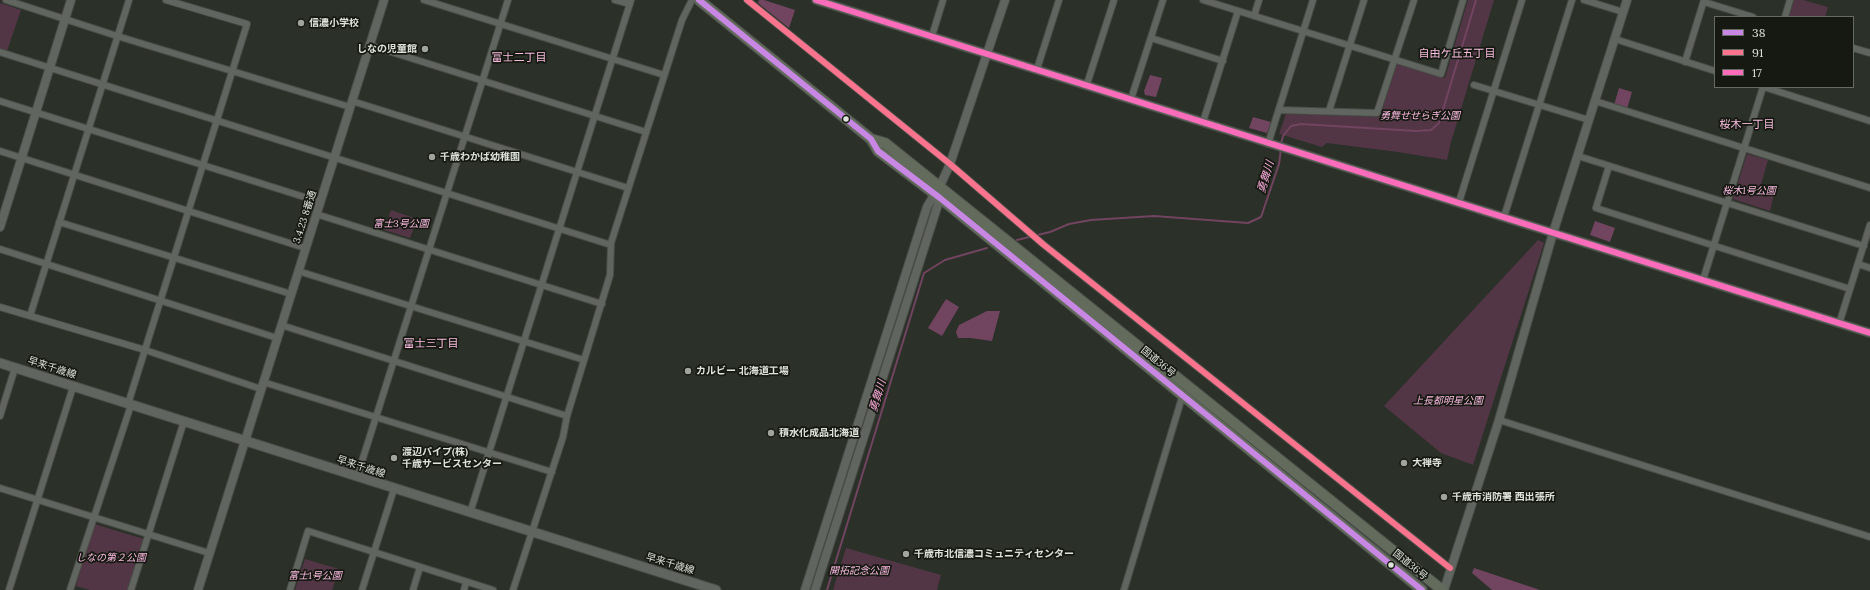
<!DOCTYPE html>
<html>
<head>
<meta charset="utf-8">
<style>
  body { margin:0 }
  #map { position:relative; width:1870px; height:590px; overflow:hidden; background:#2b3028; font-family:Lora,serif }
  canvas { display:block }
  .legend { position:absolute; left:1714px; top:16px; width:140px; height:72px; box-sizing:border-box; background:#151912; border:1px solid #656a62; margin:0; padding:5px 7px; list-style:none; font-size:12px; color:#dde3da }
  .legend li { display:flex; align-items:center; gap:8px; height:20px }
  .legend b { width:20px; border:1px solid #656a62 }
</style>
</head>
<body>
<div id="map">
<canvas width="1870" height="590"></canvas>
<ul class="legend">
<li><b style="height:5px;background:#c787e3"></b>38</li>
<li><b style="height:5px;background:#fc738d"></b>91</li>
<li><b style="height:5px;background:#fb6dba"></b>17</li>
</ul>
</div>
<script>
const g = document.querySelector('canvas').getContext('2d');
g.lineJoin = 'round';
function paint(path, color) { g.fillStyle = color; g.fill(path, 'evenodd'); }
function trace(path, color, width, dash) { g.strokeStyle = color; g.lineWidth = width; g.lineCap = dash ? 'butt' : 'round'; g.setLineDash(dash || []); g.stroke(path); }
function label(font, color, halo, rows, align = 'center') {
  g.font = font + ' Lora,"Noto Sans JP",serif'; g.lineWidth = 3.5; g.setLineDash([]); g.textBaseline = 'middle'; g.strokeStyle = halo; g.fillStyle = color; for (const [text, x, y, turn = 0] of rows) {
    g.save(); g.translate(x, y); g.rotate((+turn || 0) * Math.PI / 180); g.textAlign = isNaN(turn) ? turn : align; if (halo) g.strokeText(text, 0, 0); g.fillText(text, 0, 0); g.restore();
  }
}
const green = new Path2D(`
  M1468 0H1494L1451 142 1447 160 1398 152 1327 143 1322 147 1279 134 1286 114 1380 117 1397 64 1445 78Z
  M1794 0H1803L1828 7 1825 17H1789Z
  M0 3 21 10 7 51 0 49Z
  M1747 154 1768 160 1760 188 1774 194 1770 211 1733 199Z
  M391 210 417 219 410 238 384 230Z
  M1538 240 1544 243 1473 465 1441 453 1384 406Z
  M94 524 144 539 128 590H90L76 586Z
  M846 548 941 575 937 590H833Z
  M305 559 339 569 332 590H295Z`);
const water = new Path2D(`
  M759 0H764L795 10 789 28 758 3Z
  M1150 75 1162 78 1156 97 1145 95 1144 91Z
  M1619 88 1632 92 1627 109 1614 105Z
  M1253 117 1271 122 1267 133 1249 128Z
  M1595 221 1615 228 1610 242 1590 235Z
  M946 299 959 307 942 336 928 328Z
  M987 311H1000L992 341 970 338H958L956 332 959 325Z
  M1474 568 1540 590H1492L1472 573Z`);
const stream = new Path2D(`
  M1281 144 1283 136 1291 126 1301 124 1416 131 1431 130 1439 123 1476 0
  M1017 240 1050 232 1069 224 1091 220 1154 216 1248 223 1261 217 1279 164 1281 149
  M827 590 924 273 945 260 987 248`);
const minor = new Path2D(`
  M6 0 117 36 350 107
  M424 0 664 75
  M615 0 630 4
  M747 0 950 164 1044 245 1450 568
  M1203 0 1441 74 1463 0
  M1584 0 1623 12
  M1704 2 1753 17
  M1254 16 1259 0
  M1785 17 1790 0
  M932 36 943 0
  M1151 38 1223 61
  M1615 39 1715 71
  M369 45 646 132
  M1853 48 1870 53
  M0 52 611 245
  M1685 62 1704 0
  M1037 69 1059 0
  M1087 84 1114 0
  M1474 85 1589 120
  M1764 87 1870 121
  M1131 99 1163 0
  M0 101 320 202
  M352 101 628 188
  M1595 101 1870 188
  M1279 110 1377 113 1414 0
  M1329 111 1364 0
  M1203 122 1238 11
  M1268 144 1313 0
  M0 151 305 248
  M1578 156 1864 246
  M1609 166 1596 208 1850 289
  M1459 202 1522 0
  M316 214 602 304
  M1504 217 1572 0
  M59 222 291 294
  M0 249 277 338
  M1858 264 1870 268
  M298 271 584 360
  M1703 280 1763 87
  M0 307 145 350 261 389
  M30 316 129 0
  M1839 324 1870 225
  M281 325 567 416
  M263 382 552 472
  M128 404 247 24 166 0
  M0 416 15 368
  M1499 420 1870 537
  M357 477 508 0
  M0 488 209 553
  M470 513 631 0
  M9 590 73 387
  M70 590 131 405
  M131 590 184 421
  M290 590 308 531 493 590
  M362 590 394 489
  M413 590 420 567
  M464 590 466 582
  M513 590 563 437 567 416 610 275 611 243 682 20 692 0
  M1124 590 1183 394`);
const tertiary = new Path2D(`
  M816 0 1870 333
  M0 227 71 0
  M198 590 384 0
  M805 590 927 207 937 190
  M815 590 940 198V186L950 164 1005 0
  M1444 590 1499 420 1553 233 1627 0`);
const secondary = new Path2D(`
  M0 363 716 590`);
const trunk = new Path2D(`
  M699 0 871 139 878 151 940 198 1422 590
  M871 139 885 143 1442 590`);
const bus1 = new Path2D(`
  M699 0 871 139 878 151 940 198 1422 590`);
const bus2 = new Path2D(`
  M747 0 950 164 1044 245 1450 568`);
const bus3 = new Path2D(`
  M816 0 1870 333`);
const markers = [
  [301,23,4,"#9fa49c"],
  [425,49,4,"#9fa49c"],
  [846,119,3.5,"#dde3da"],
  [432,157,4,"#9fa49c"],
  [688,371,4,"#9fa49c"],
  [771,433,4,"#9fa49c"],
  [394,458,4,"#9fa49c"],
  [1404,463,4,"#9fa49c"],
  [1444,497,4,"#9fa49c"],
  [906,554,4,"#9fa49c"],
  [1391,565,3.5,"#dde3da"]
];
const poiNames = [
  ["信濃小学校",309,23],
  ["しなの児童館",417,49,"right"],
  ["千歳わかば幼稚園",440,157],
  ["カルビー 北海道工場",696,371],
  ["積水化成品北海道",779,433],
  ["渡辺パイプ(株)",402,452],
  ["千歳サービスセンター",402,464],
  ["大禅寺",1412,463],
  ["千歳市消防署 西出張所",1452,497],
  ["千歳市北信濃コミュニティセンター",914,554]
];
const parkNames = [
  ["勇舞せせらぎ公園",1420,116],
  ["桜木1号公園",1749,191],
  ["富士3号公園",401,224],
  ["上長都明星公園",1448,401],
  ["しなの第２公園",111,558],
  ["開拓記念公園",859,571],
  ["富士1号公園",315,576]
];
const streetNames = [
  ["3.4.23 8番通",305,217,-72],
  ["国道36号",1158,362,39],
  ["早来千歳線",52,368,18],
  ["早来千歳線",361,467,18],
  ["早来千歳線",670,564,17],
  ["国道36号",1410,565,39]
];
const neighbourhoodNames = [
  ["自由ケ丘五丁目",1457,54],
  ["富士二丁目",519,58],
  ["桜木一丁目",1747,125],
  ["富士三丁目",431,344]
];
const waterNames = [
  ["勇舞川",1266,177,-73],
  ["勇舞川",878,396,-73]
];
paint(green, '#533646');
paint(water, '#714460');
trace(stream, '#714460', 2);
trace(minor, '#484c46', 8);
trace(tertiary, '#484c46', 10);
trace(secondary, '#484c46', 11);
trace(trunk, '#484c46', 12);
trace(minor, '#61655f', 6);
trace(tertiary, '#61655f', 8);
trace(secondary, '#61655f', 9);
trace(trunk, '#626b5c', 10);
trace(bus1, '#c787e3', 6);
trace(bus2, '#fc738d', 6);
trace(bus3, '#fb6dba', 6);
for (const [x, y, r, color] of markers) { const dot = new Path2D(); dot.arc(x, y, r, 0, 2 * Math.PI); g.fillStyle = color; g.fill(dot); trace(dot, '#151912', 1.5); }
label('bold 10px', '#dde3da', '#151912', poiNames, 'left');
label('italic 10px', '#f9b9de', '#151912', parkNames);
label('10px', '#dde3da', '#151912', streetNames);
label('11px', '#f8bddf', '#151912', neighbourhoodNames);
label('italic 11px', '#f8a9d7', '#151912', waterNames);
</script>
</body>
</html>
